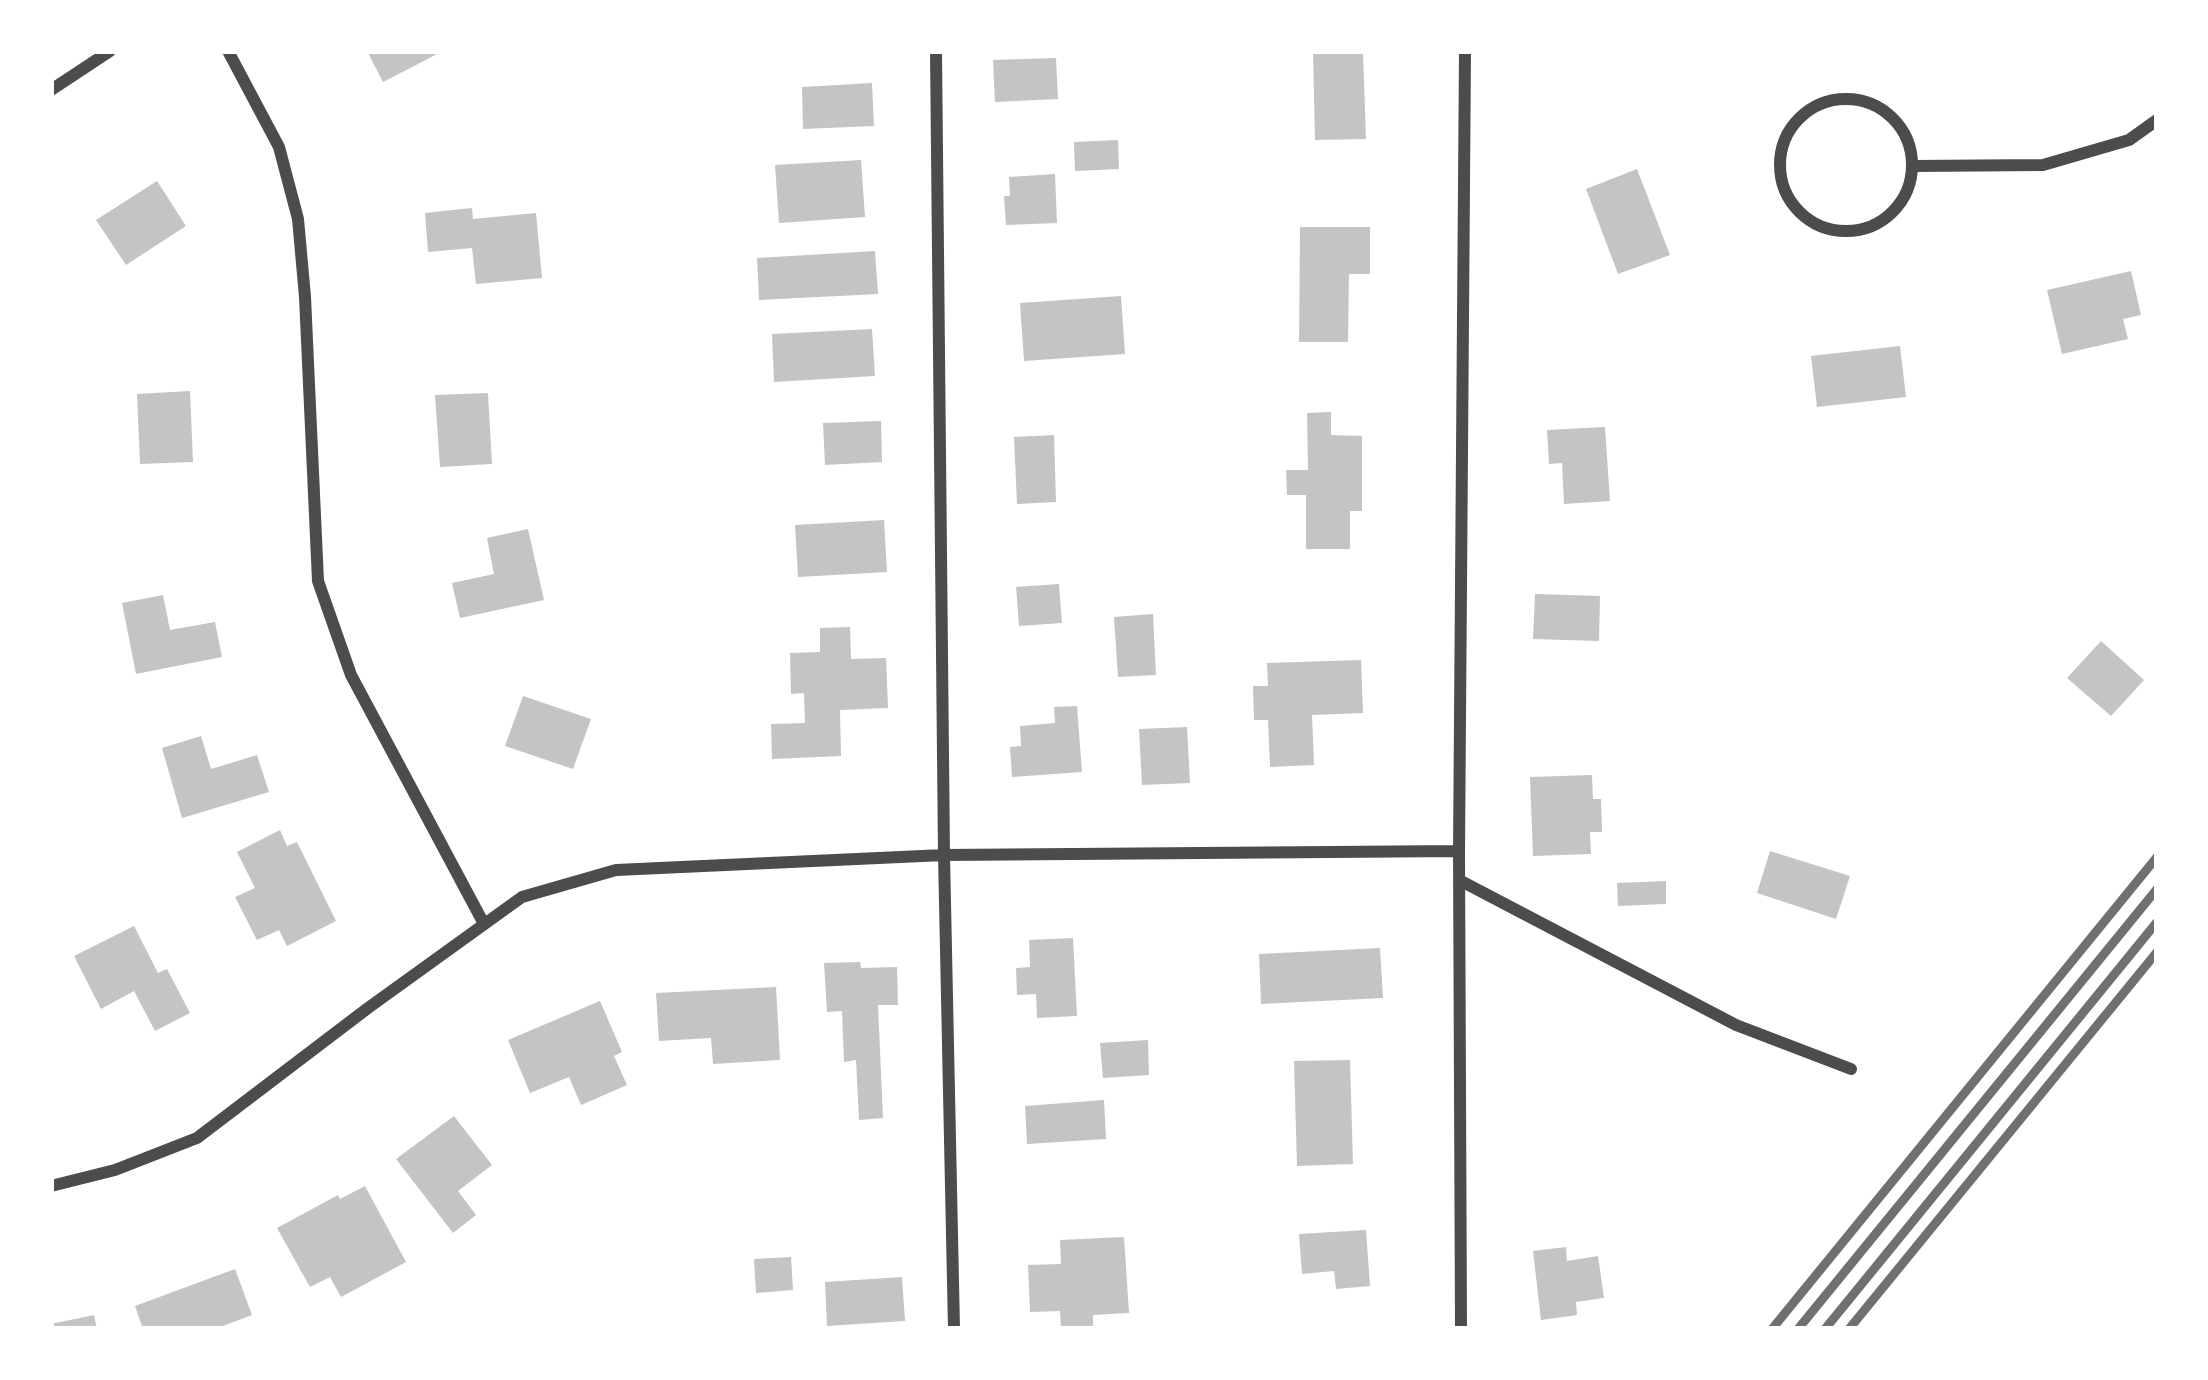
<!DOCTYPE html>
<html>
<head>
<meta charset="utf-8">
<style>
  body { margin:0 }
  #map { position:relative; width:2208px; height:1380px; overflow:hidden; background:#fff; font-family:"Fira Sans Condensed",sans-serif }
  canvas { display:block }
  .frame { position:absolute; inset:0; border:54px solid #fff; pointer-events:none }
</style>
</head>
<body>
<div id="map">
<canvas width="2208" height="1380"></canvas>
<div class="frame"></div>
</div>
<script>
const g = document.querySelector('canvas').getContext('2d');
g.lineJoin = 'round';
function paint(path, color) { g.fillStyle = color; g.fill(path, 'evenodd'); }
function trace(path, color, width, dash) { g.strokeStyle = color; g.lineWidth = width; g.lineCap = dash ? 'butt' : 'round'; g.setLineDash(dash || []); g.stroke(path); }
const building = new Path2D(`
  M367 51H443L383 82Z
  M1313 51H1363L1366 139 1315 140Z
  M1056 58 1058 99 995 102 993 60Z
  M872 83 874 126 803 129 802 87Z
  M1118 140 1119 169 1075 171 1074 142Z
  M861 160 865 217 779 223 775 165Z
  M1637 169 1670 255 1618 274 1586 189Z
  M1055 174 1057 223 1006 225 1004 196H1010L1009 177Z
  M157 181 186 226 126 265 96 220Z
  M472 208 473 219 536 213 542 278 476 284 472 248 428 252 425 213Z
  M1300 227H1370V274H1349L1348 342H1299Z
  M875 251 878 294 759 300 757 258Z
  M2131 271 2141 315 2123 319 2128 339 2062 354 2047 290Z
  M1121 296 1125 354 1024 361 1020 303Z
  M872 329 875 376 774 382 772 334Z
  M1900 346 1906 397 1817 407 1811 356Z
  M190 391 193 462 140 464 137 394Z
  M488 393 492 464 440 467 435 395Z
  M1331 412V435L1362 436V511H1350V549H1306V495H1287L1286 470H1308L1307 413Z
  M881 421 882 462 825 465 823 423Z
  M1605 427 1610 501 1564 504 1562 463 1549 464 1547 430Z
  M1054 435 1056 502 1017 504 1014 437Z
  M884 520 887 572 798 577 795 525Z
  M528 529 544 600 460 618 452 583 494 574 487 538Z
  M1059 584 1062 623 1019 626 1016 587Z
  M1535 594 1600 596 1599 641 1533 639Z
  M163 595 170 630 215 622 222 657 136 674 122 603Z
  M1153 614 1156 675 1118 677 1114 617Z
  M850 627 851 659 886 658 888 708 840 710 841 756 772 759 771 724 805 723 804 693 791 694 790 653 820 652V628Z
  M2101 641 2144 680 2111 716 2067 678Z
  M1361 660 1363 713 1312 715 1314 765 1270 767 1268 720H1254L1253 686H1268L1267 663Z
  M523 696 591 719 573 769 505 746Z
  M1077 706 1082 772 1012 777 1010 747 1021 746 1020 726 1055 723 1054 707Z
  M1187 727 1190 783 1142 785 1139 729Z
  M201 736 211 769 257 755 269 792 182 818 162 748Z
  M1592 775 1593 799H1601L1602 832H1590L1591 854 1533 856 1530 777Z
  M280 830 287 846 297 842 336 921 287 946 279 930 257 940 235 897 255 888 237 852Z
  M1770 851 1850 876 1836 919 1757 893Z
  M1666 881V904L1618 906 1617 883Z
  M134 926 158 973 167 969 190 1013 155 1031 134 991 101 1009 74 956Z
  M1073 938 1077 1016 1037 1018 1036 994 1017 995 1016 968 1030 967 1029 940Z
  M1380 948 1383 998 1261 1004 1259 954Z
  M860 962 861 968 897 967 898 1005H878L883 1118 859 1120 856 1060 844 1062 842 1011 827 1012 824 963Z
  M776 987 780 1060 713 1064 711 1038 659 1041 656 993Z
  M600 1001 622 1052 614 1056 627 1085 581 1105 569 1077 530 1093 508 1040Z
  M1148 1040 1149 1075 1103 1078 1100 1043Z
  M1350 1060 1353 1164 1297 1166 1294 1061Z
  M1104 1100 1106 1139 1027 1144 1025 1106Z
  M454 1116 492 1165 458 1191 476 1215 453 1233 396 1159Z
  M365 1186 406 1262 341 1297 330 1277 310 1287 277 1228 338 1195 340 1199Z
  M1366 1230 1370 1286 1336 1289 1334 1271 1302 1274 1299 1234Z
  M1124 1237 1129 1313 1093 1315V1326L1061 1328 1060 1311 1030 1312 1028 1265 1061 1264 1060 1240Z
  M1566 1247 1567 1261 1598 1256 1604 1298 1576 1302 1577 1315 1541 1320 1533 1251Z
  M791 1257 793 1290 756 1293 754 1259Z
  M235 1269 252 1315 215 1329H143L135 1306Z
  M902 1277 905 1321 827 1326 825 1282Z
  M94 1315 97 1329H51V1324Z`);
const minor = new Path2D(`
  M228 51 279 147 298 219 305 297 318 581 351 675 484 924
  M936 51 944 855 954 1329
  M51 90 110 51
  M1780 165a66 66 0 1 1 132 0a66 66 0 1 1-132 0Z
  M1913 166 2043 165 2129 140 2157 120
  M1461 881 1736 1025 1851 1069
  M51 1186 115 1170 197 1138 368 1008 522 897 616 870 944 855 1459 851
  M1461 1329 1459 851 1465 51`);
const rail = new Path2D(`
  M1772 1329 2157 857
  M1798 1329 2157 889
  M1825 1329 2157 922
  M1849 1329 2157 952`);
paint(building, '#c4c4c4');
trace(minor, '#4c4c4c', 12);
trace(rail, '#707070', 9);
</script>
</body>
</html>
